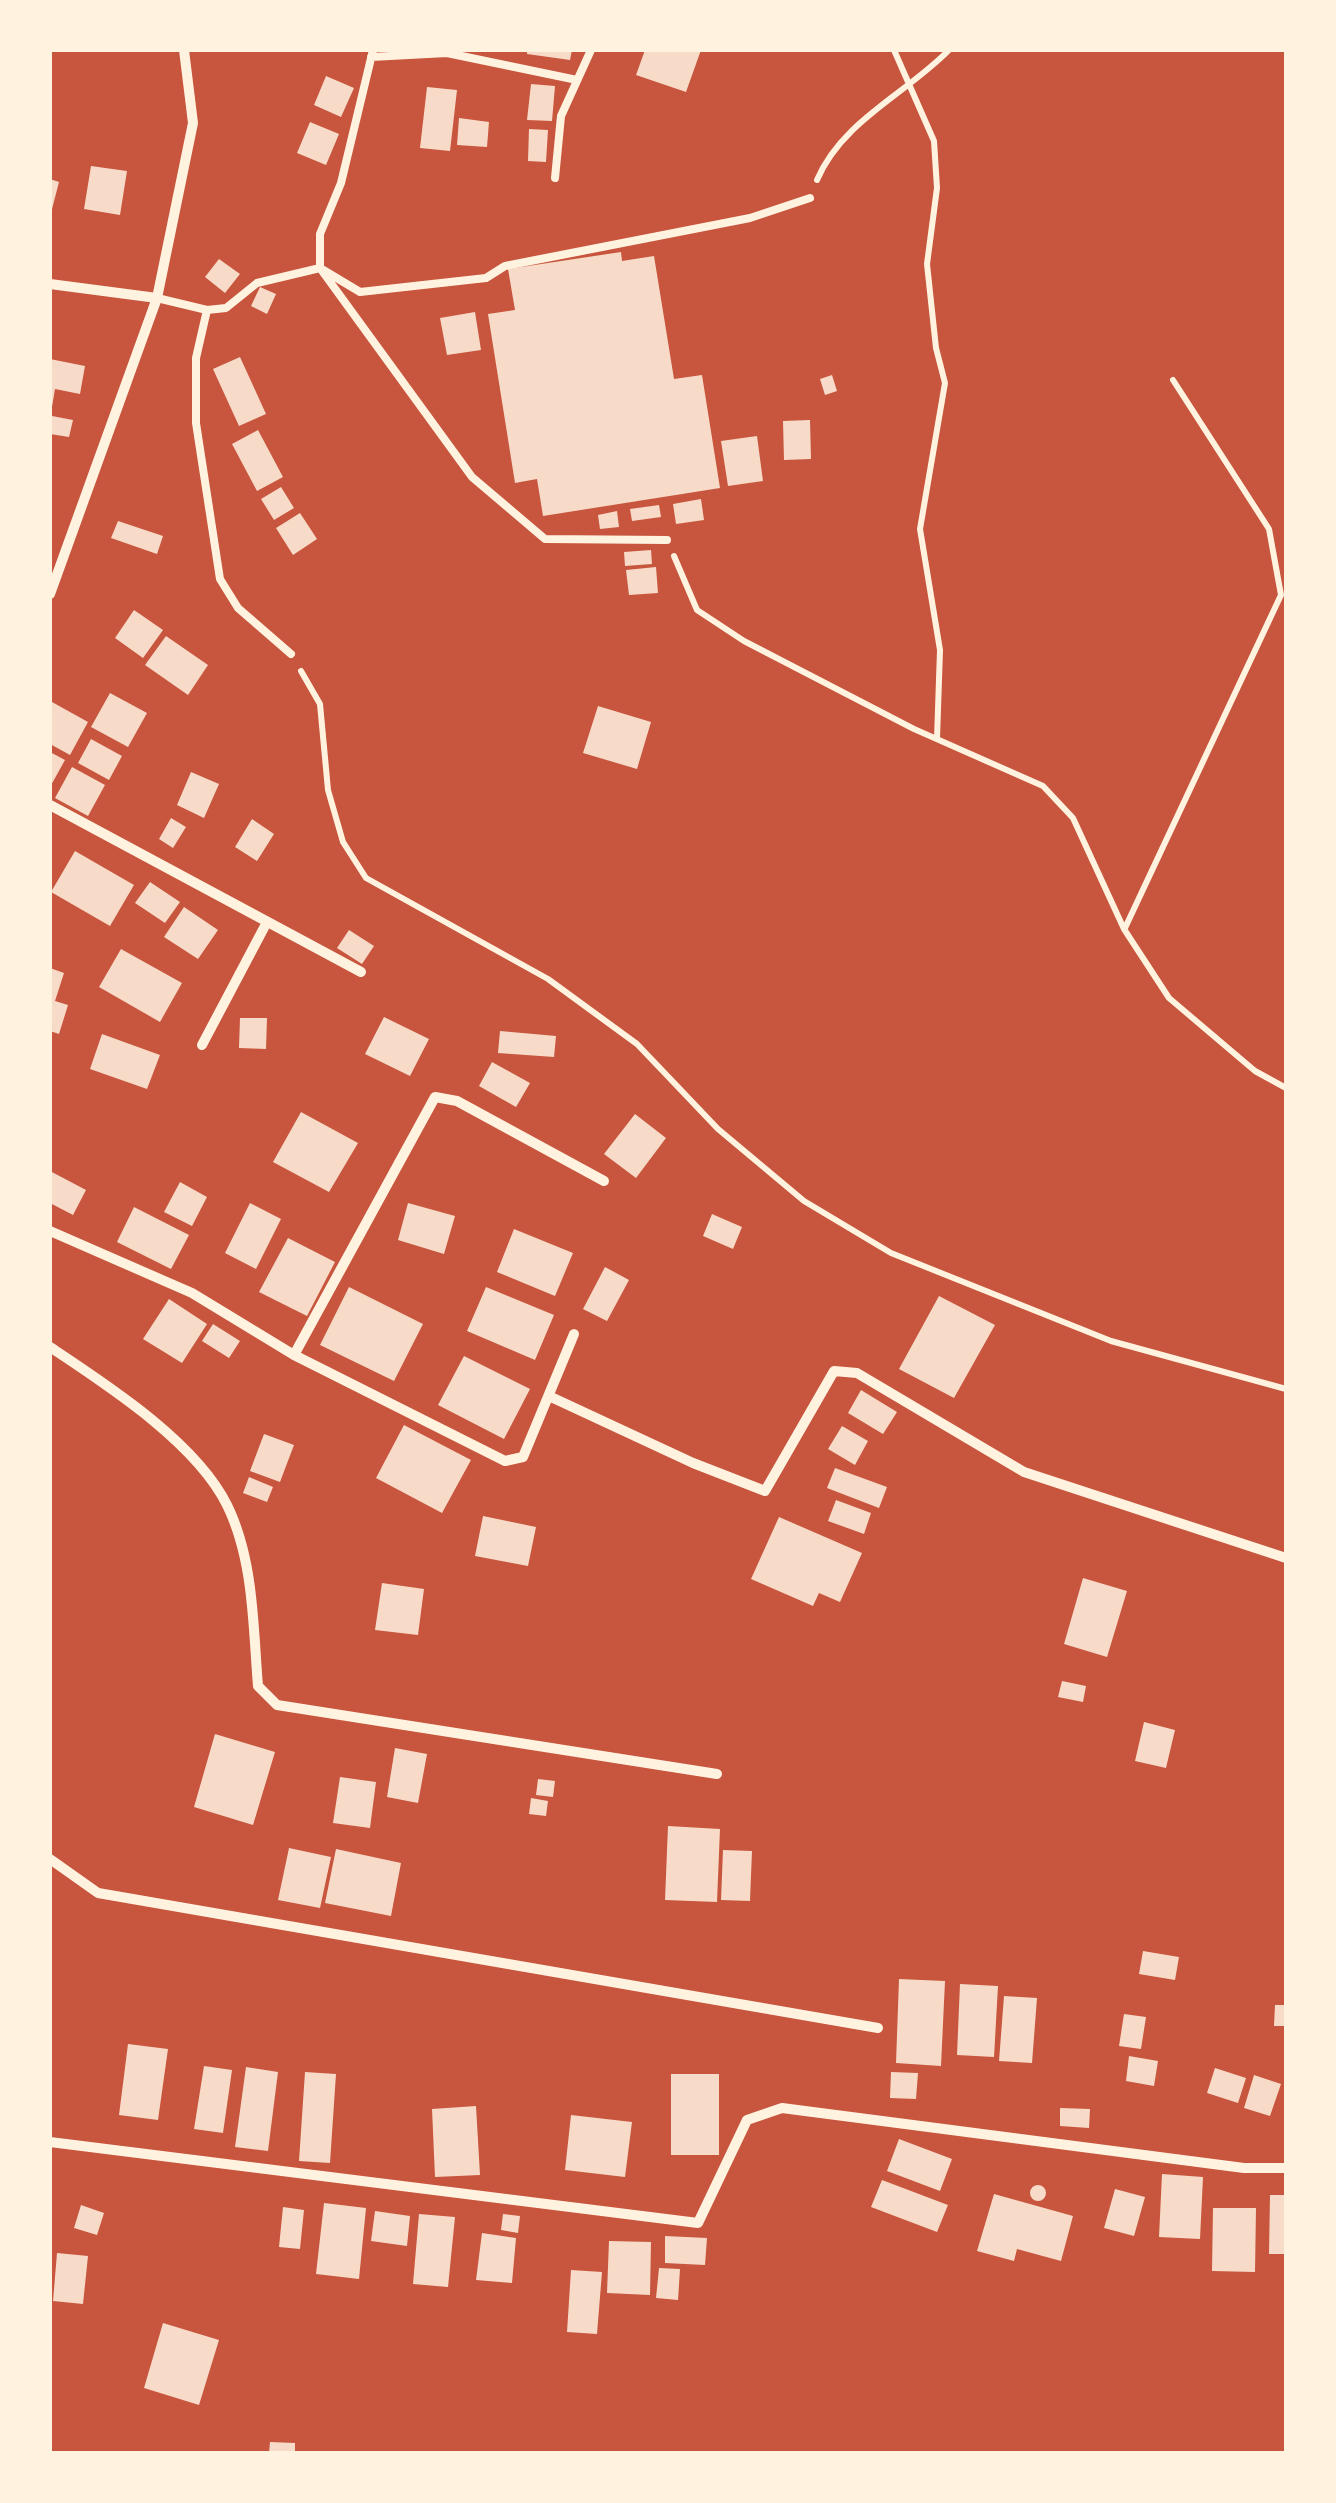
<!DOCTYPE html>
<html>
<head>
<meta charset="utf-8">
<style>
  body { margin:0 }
  #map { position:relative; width:1336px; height:2503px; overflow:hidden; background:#c8553d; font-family:Figtree,sans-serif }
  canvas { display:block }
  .frame { position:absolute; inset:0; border:52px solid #fff3e0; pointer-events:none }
</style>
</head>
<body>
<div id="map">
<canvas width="1336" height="2503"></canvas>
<div class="frame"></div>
</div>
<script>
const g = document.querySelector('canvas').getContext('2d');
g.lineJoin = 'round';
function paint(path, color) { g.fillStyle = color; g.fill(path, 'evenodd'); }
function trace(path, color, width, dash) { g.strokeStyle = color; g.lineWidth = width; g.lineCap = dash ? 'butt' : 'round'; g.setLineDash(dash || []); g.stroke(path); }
const building = new Path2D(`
  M527 50H572L570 60 527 54Z
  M645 50H701L686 92 636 75Z
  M326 76 354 88 341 117 314 105Z
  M531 84 555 86 552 121 527 120Z
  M427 87 457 90 450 151 420 148Z
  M459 118 489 122 487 147 457 145Z
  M310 122 339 134 326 165 297 153Z
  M529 129 548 130 546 162 528 161Z
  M91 166 127 171 120 215 84 209Z
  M50 179 59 182 51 213H50Z
  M621 252 622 261 654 256 674 379 702 375 720 488 543 516 537 479 515 483 488 314 515 310 508 269Z
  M219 259 240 274 225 293 205 277Z
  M260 287 276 294 267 314 251 306Z
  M475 312 481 350 447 355 440 318Z
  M240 357 266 414 239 426 213 369Z
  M50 359 85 366 80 394 55 389 52 407Z
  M832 375 837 391 825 395 820 379Z
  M52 416 73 420 69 437 50 434Z
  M810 420 811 459 784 460 783 421Z
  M258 430 283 477 257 491 232 444Z
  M757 436 763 481 728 486 721 441Z
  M281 487 294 508 274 520 261 499Z
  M701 499 704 520 676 524 673 504Z
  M659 505 661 517 632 521 630 509Z
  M617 511 619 527 600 529 598 515Z
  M300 513 317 539 293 555 276 528Z
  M118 521 163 536 157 554 111 538Z
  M651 550 652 564 625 566 624 552Z
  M656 567 658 593 629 595 626 570Z
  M134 610 163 630 143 658 115 638Z
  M166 636 208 665 188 695 145 665Z
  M110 693 147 713 128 747 91 727Z
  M52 702 88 722 70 755 50 744Z
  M598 706 651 722 637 769 583 753Z
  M91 739 122 756 109 780 78 763Z
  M50 752 65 760 50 787Z
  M72 767 105 785 88 816 55 798Z
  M191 772 219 784 204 818 177 805Z
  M171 818 186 827 173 848 159 839Z
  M252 819 274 834 257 861 235 847Z
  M75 851 134 885 110 926 51 892Z
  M150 882 180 902 165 923 135 903Z
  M184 907 218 930 198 959 164 937Z
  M349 930 374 946 362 964 337 948Z
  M121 949 182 983 160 1022 99 987Z
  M50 968 64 973 55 1001 68 1005 59 1034 50 1031Z
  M384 1017 429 1039 410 1076 365 1054Z
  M240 1018H267L266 1049 239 1048Z
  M500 1031 556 1036 554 1057 498 1053Z
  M102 1034 160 1055 147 1089 90 1069Z
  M492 1062 530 1083 516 1107 479 1086Z
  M301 1112 358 1143 329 1192 273 1162Z
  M635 1114 666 1138 636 1178 604 1154Z
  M50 1171 86 1190 73 1215 50 1203Z
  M180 1182 207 1197 192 1226 164 1212Z
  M250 1203 281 1219 256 1269 225 1253Z
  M408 1203 455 1216 444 1254 398 1240Z
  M134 1207 189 1235 171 1269 117 1242Z
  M712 1214 742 1227 733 1249 703 1236Z
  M514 1229 573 1253 555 1296 497 1272Z
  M288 1238 335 1262 307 1316 259 1292Z
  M605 1267 629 1280 607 1321 583 1309Z
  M349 1287 423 1324 394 1381 320 1345Z
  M486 1287 554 1315 535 1360 467 1331Z
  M939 1296 995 1325 954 1398 899 1369Z
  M169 1299 207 1324 182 1363 143 1339Z
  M213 1324 240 1341 229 1358 202 1341Z
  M464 1356 530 1389 504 1439 438 1405Z
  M861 1390 897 1412 883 1434 848 1413Z
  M404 1425 471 1460 442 1513 376 1478Z
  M842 1426 868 1441 855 1465 828 1449Z
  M264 1434 294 1445 280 1482 250 1471Z
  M835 1468 887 1487 879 1508 827 1488Z
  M249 1477 273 1487 267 1502 243 1493Z
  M836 1500 871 1513 864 1534 828 1521Z
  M483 1516 536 1527 528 1566 475 1556Z
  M779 1517 862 1553 840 1602 819 1593 813 1606 751 1579Z
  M1083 1578 1127 1591 1107 1657 1064 1644Z
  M382 1583 424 1589 418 1635 375 1630Z
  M1062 1681 1086 1686 1083 1702 1058 1697Z
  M1144 1722 1175 1730 1166 1768 1135 1761Z
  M215 1734 275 1752 253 1825 194 1807Z
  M395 1748 427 1754 418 1803 387 1797Z
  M340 1777 376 1782 370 1828 333 1823Z
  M538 1779 555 1781 553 1797 536 1795Z
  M531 1798 548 1801 546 1816 529 1814Z
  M668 1826 720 1829 717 1902 665 1900Z
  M289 1848 331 1857 320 1908 278 1900Z
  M336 1849 401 1863 391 1916 325 1903Z
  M723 1850 752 1851 750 1901 721 1900Z
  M1143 1951 1179 1957 1175 1980 1139 1974Z
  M899 1979 945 1981 941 2066 896 2063Z
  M960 1984 998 1986 994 2057 957 2055Z
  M1004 1996 1037 1998 1032 2063 999 2061Z
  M1275 2005H1286V2026H1274Z
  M1124 2014 1146 2017 1141 2049 1119 2046Z
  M128 2044 168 2049 158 2120 119 2115Z
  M1129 2056 1158 2061 1154 2086 1126 2081Z
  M204 2066 232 2070 223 2133 194 2129Z
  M246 2067 278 2072 268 2151 235 2147Z
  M1215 2068 1246 2078 1238 2103 1207 2093Z
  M305 2072 336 2074 330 2163 299 2161Z
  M891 2072 918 2073 916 2099 890 2098Z
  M671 2074H719V2155H671Z
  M1254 2075 1281 2084 1270 2116 1244 2108Z
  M476 2106 480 2175 435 2177 432 2109Z
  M1060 2108 1090 2109 1089 2128 1060 2126Z
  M571 2115 632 2122 625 2177 565 2170Z
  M899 2139 952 2159 940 2191 887 2171Z
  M1162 2174 1203 2177 1200 2239 1159 2237Z
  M882 2180 948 2205 937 2232 871 2207Z
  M1030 2193a8 8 0 1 1 16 0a8 8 0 1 1-16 0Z
  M1115 2189 1145 2197 1134 2236 1104 2228Z
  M994 2194 1073 2216 1061 2261 1017 2249 1014 2261 977 2251Z
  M1270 2195H1286V2254H1269Z
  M324 2203 366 2208 359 2279 316 2274Z
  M81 2205 104 2213 97 2235 74 2228Z
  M283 2207 304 2210 300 2249 279 2247Z
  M1213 2208H1256L1255 2272 1212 2271Z
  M375 2211 410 2216 407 2246 371 2241Z
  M419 2214 455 2217 448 2287 413 2284Z
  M503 2214 520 2216 518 2233 501 2230Z
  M482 2233 516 2238 512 2283 476 2280Z
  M665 2236 707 2238 705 2265 665 2263Z
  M609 2241 651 2242 650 2295 607 2293Z
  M57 2253 88 2256 83 2304 53 2301Z
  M659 2268 680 2269 678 2300 656 2298Z
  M571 2270 602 2272 597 2334 567 2332Z
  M163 2323 219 2340 199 2405 144 2388Z
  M270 2442 295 2443V2453H269Z`);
const path = new Path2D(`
  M894 50 934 141 937 188 927 264 936 348 945 383 920 529 940 650 937 739
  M817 180C842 121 906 94 949 50
  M674 556 697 610 744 641 914 729 1043 786 1073 818 1124 929 1169 998 1255 1071 1286 1088
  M301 671 320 704 328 790 343 842 366 878 548 979 637 1044 718 1129 804 1201 891 1253 1111 1341 1286 1389
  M1125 928 1281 595 1269 529 1173 380`);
const service = new Path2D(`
  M373 50 341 183 320 234V268L472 477 545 539 667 540
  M371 57 447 53 577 80
  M555 178 561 116 591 50
  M157 298 207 310 226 308 257 283 320 268 360 292 486 278 505 266 750 218 810 198
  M207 310 196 358V423L220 579 238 608 291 654`);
const minor = new Path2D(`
  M50 284 157 298 50 594
  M157 298 193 123 184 50
  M50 805 361 972
  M202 1045 267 922
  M50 1231 192 1293 294 1355 505 1461 523 1457 574 1334
  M50 1347C107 1385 196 1442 227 1505 254 1560 253 1626 258 1686L277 1705 717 1774
  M294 1355 435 1097 457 1101 604 1181
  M551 1397 693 1463 765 1491 834 1371 857 1373 1024 1472 1286 1558
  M50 1859 98 1893 878 2028
  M50 2142 698 2223 747 2120 782 2108 1244 2168H1286`);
paint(building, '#f7dbc8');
trace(path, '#fff3e0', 6);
trace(service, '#fff3e0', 8);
trace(minor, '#fff3e0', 10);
</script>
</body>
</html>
